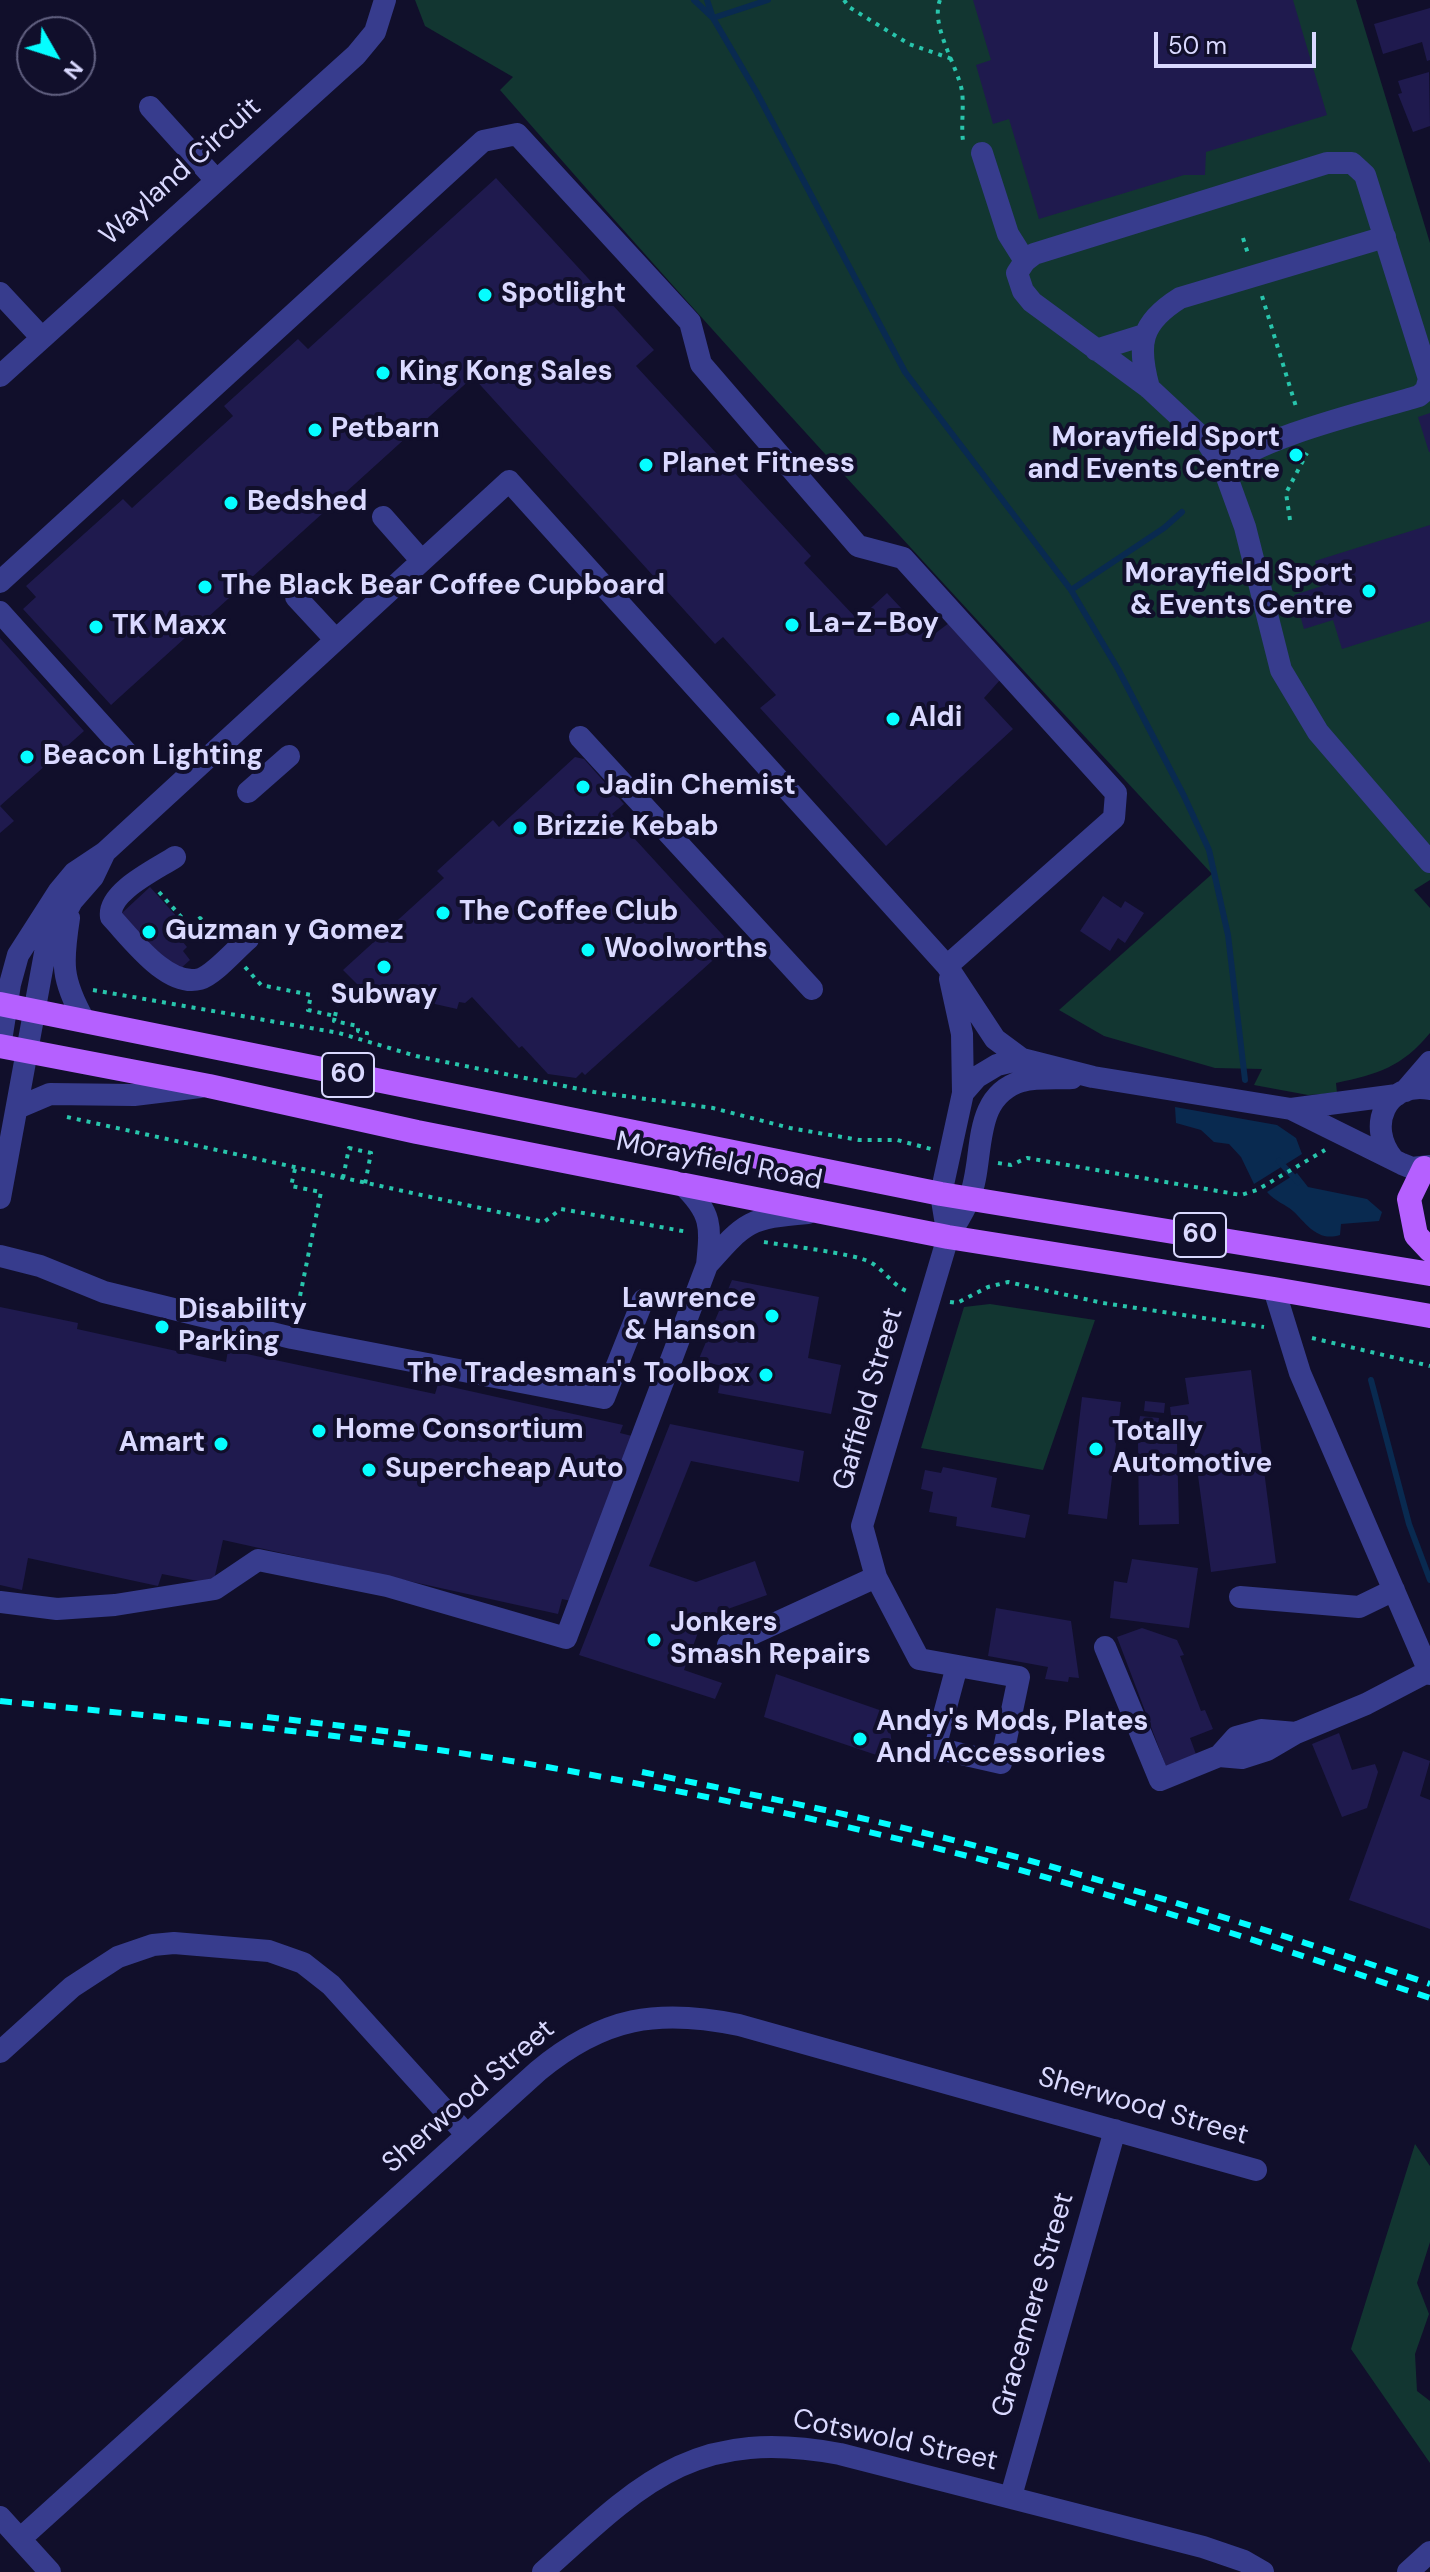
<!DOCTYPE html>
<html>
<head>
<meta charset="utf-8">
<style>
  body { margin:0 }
  #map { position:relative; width:1430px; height:2572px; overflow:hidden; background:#110f2b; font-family:"DM Sans",sans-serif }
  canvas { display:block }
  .north { position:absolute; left:16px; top:16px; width:80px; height:80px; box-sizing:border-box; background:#110f2b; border:2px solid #616080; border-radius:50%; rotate:129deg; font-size:22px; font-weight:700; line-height:32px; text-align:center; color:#dad9ff }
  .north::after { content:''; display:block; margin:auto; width:28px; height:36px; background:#05fdff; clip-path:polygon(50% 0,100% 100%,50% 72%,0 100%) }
  .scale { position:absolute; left:1154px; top:32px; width:162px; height:36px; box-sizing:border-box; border:4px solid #dad9ff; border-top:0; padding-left:10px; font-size:24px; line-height:28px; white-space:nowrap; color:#dad9ff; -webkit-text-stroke:6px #110f2b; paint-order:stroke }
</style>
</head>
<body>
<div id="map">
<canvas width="1430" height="2572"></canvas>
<div class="north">N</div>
<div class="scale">50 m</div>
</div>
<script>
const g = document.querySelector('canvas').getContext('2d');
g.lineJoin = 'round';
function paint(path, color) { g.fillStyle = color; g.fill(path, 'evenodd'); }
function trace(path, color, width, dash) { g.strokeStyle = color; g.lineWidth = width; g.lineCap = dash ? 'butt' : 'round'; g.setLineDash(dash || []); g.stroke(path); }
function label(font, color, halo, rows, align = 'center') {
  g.font = font + ' "DM Sans",sans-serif'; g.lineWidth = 8; g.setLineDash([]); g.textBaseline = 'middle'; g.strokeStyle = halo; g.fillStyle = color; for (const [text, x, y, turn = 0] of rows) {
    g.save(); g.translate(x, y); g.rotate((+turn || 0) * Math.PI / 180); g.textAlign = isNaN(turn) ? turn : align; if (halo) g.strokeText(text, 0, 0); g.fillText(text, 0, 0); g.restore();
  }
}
const green = new Path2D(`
  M415 0H1356L1430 243V880L1414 890 1430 908V1033C1402 1067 1378 1074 1336 1083L1337 1093 1308 1095 1254 1085 1262 1069 1215 1068 1104 1036 1059 1010 1212 874C972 615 732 356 500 90L513 77 425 26Z
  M990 1304 1095 1320 1043 1470 921 1448 964 1307Z
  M1415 2144 1430 2166V2242L1417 2283 1429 2314 1415 2354 1417 2391 1430 2401V2463L1351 2349Z`);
const water = new Path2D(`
  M1175 1107 1277 1125 1296 1138 1302 1154 1254 1184 1241 1157 1229 1144 1214 1142 1201 1130 1176 1123Z
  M1297 1173 1308 1187 1367 1199 1382 1212 1379 1221 1341 1224 1340 1235C1317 1242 1307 1224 1293 1211 1285 1204 1276 1202 1267 1192Z`);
const stream = new Path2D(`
  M694 0 713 18 757 93 905 372 1071 590 1118 669 1184 796 1209 850 1228 935 1245 1080
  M707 0 713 18 768 0
  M1071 590 1164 528 1182 512
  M1279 1161 1298 1182
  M1371 1380 1409 1524 1430 1580`);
const building = new Path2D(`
  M973 0H1293L1327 115 1206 152 1205 175H1184L1039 219 1009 119 993 124 976 65 991 60Z
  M1430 8V60L1427 61 1422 42 1383 54 1374 24Z
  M1429 72 1430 126 1413 132 1398 94 1402 93 1398 81Z
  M496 178 654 350 636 366 811 556 804 563 858 620 887 593 929 638 949 623 1000 680 984 698 1013 729 886 846 760 708 776 695 723 637 715 644 473 377 111 705 23 609 36 597 26 586 123 499 132 508 233 416 224 406 298 339 308 349Z
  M1430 413V452H1429L1418 417Z
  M1430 525V621L1342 649 1333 620 1304 629 1294 595 1322 586 1315 561Z
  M0 638 84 731 0 806 14 821 0 833Z
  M575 757 584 759 624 804 612 814 731 944 585 1075 582 1072 576 1078 548 1074 522 1046 519 1048 472 997 465 1003 459 1002 457 1009 360 987 343 970 444 878 437 871 493 820 499 827Z
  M150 887 187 928 178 936 187 947 183 951 190 960 179 970 109 925Z
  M1103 896 1121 908 1125 901 1144 913 1125 943 1118 938 1110 951 1080 931Z
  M732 1280 819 1297 808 1358 841 1365 831 1414 718 1393 723 1366 698 1361Z
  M0 1307 78 1323 77 1329 226 1362 228 1350 435 1394 438 1384 623 1425 620 1433 640 1438 576 1602 562 1599 558 1614 223 1540 213 1584 162 1574 158 1586 28 1558 22 1590 0 1585Z
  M1251 1370 1276 1563 1211 1572 1192 1431 1173 1434 1170 1407 1189 1404 1185 1378Z
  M1082 1397 1121 1402 1107 1519 1068 1514Z
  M1145 1401 1165 1403 1164 1413 1144 1411Z
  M1140 1416 1159 1418 1157 1438 1137 1436Z
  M670 1424 804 1451 799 1482 691 1461 649 1566 696 1582 755 1561 767 1595 697 1620 702 1622 684 1670 722 1683 715 1699 579 1655Z
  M1138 1442H1177L1179 1524 1139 1525Z
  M943 1467 997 1478 991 1507 1030 1515 1025 1538 956 1526 957 1517 929 1512 933 1492 921 1489 925 1470 941 1473Z
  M1132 1559 1198 1568 1189 1628 1110 1618 1114 1581 1127 1583Z
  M996 1608 1071 1621 1079 1678 1069 1677 1068 1682 1045 1679 1048 1667 988 1656Z
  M1142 1628 1177 1640 1184 1655 1180 1656 1201 1711 1205 1710 1213 1729 1190 1738 1197 1757 1167 1769 1117 1637Z
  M776 1674 888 1713 894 1761 764 1717Z
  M1339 1733 1352 1770 1375 1764 1378 1772 1367 1808 1342 1817 1312 1744Z
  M1403 1751 1430 1761 1420 1796 1430 1800V1929L1349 1900Z`);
const path = new Path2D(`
  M844 0 849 7 909 44 952 59
  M940 0C930 25 957 65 962 91 964 107 961 125 963 141
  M1243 238 1249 257
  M1262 296 1297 410
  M1290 520 1286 493 1307 453
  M159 892 191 928 200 918 218 937
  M245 967 261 985 311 995 308 1010 335 1016 334 1021 358 1026V1031L367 1033 366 1041
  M93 990 339 1033 416 1056 594 1092 713 1108 790 1128 859 1140H897L931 1149
  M335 1016 343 982
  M67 1117 544 1222 561 1209 688 1232
  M998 1163 1011 1165 1027 1158 1241 1195 1257 1190 1325 1150
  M295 1169 291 1186 321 1192 296 1316
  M343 1178 349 1148 371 1153 365 1184
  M764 1242C788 1246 852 1253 870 1262 885 1270 894 1288 910 1292
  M950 1302 957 1303 988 1287 1008 1282 1103 1303 1264 1327
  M1312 1338 1430 1366`);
const minor = new Path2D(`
  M150 107 216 180
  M982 153 1008 234 1025 261
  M0 293 42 338
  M1096 350 1144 335
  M0 376 356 55 375 32 385 0
  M1149 388C1137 344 1140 323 1180 298L1385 237
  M1224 469C1257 437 1370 411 1419 396L1426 390 1429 379 1365 175 1352 163H1327L1034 254 1025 261 1017 273 1023 291 1032 302 1149 388 1207 442 1224 469 1245 527 1281 670 1318 732 1430 862
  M383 517 421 560
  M0 582 483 141 517 134 690 322 701 364 858 546 903 558 1116 793 1114 818 947 966
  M296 597 335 639
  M0 612 127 753
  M580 737 812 989
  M248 792 289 756
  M175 857C157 869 107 892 111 917 131 938 167 988 200 979 214 975 236 949 248 939
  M69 918C62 963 61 979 84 1020
  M950 979 962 1034 963 1093
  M0 1047 10 984 18 955 59 891 74 873 104 853 509 481 947 966 995 1039 1022 1059 1093 1077 1291 1109 1397 1095
  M1405 1091 1430 1062
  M17 1108 50 1094 134 1095 200 1087
  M1291 1109 1402 1164 1412 1168 1430 1166
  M1393 1159C1366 1126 1386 1081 1430 1089
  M0 1198 45 953 72 901 93 877 104 854
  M948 1237 941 1194 963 1093 977 1077 997 1065 1022 1059
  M0 1256 40 1266 104 1292 292 1338 604 1398 643 1300
  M707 1265C746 1221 749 1218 808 1213
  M1274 1289 1300 1373 1430 1674
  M1240 1597 1359 1607 1394 1590
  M0 1602 57 1609 115 1605 215 1589 258 1560 387 1586 566 1638 707 1265C711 1226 712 1213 683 1185
  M728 1645 876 1577
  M1105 1647 1160 1780 1219 1756 1236 1737 1261 1730 1296 1733
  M957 1666 935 1748 1001 1763 1019 1677 919 1659 876 1577 862 1526 948 1237C955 1225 964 1212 969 1199 986 1160 969 1097 1022 1081 1037 1077 1057 1079 1072 1078
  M1219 1756 1242 1758 1267 1750 1296 1733 1366 1704 1429 1671
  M0 2052 72 1987 118 1957 153 1945 174 1943 269 1951 303 1963 331 1985 467 2135
  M1011 2496 1115 2130
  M0 2517 50 2572
  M20 2539 538 2071C603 2017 658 2008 739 2025L1256 2170
  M543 2572C643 2481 695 2427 840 2454L1203 2547 1244 2561 1263 2572
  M1408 2572 1430 2552`);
const major = new Path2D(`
  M0 1004 941 1194 1430 1274
  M0 1046 209 1086 417 1132 948 1237 1274 1289 1430 1316
  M1424 1168 1409 1199 1416 1235 1430 1250`);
const rail = new Path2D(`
  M0 1701C205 1721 411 1740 613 1779 738 1802 864 1829 987 1861 1136 1901 1283 1949 1430 1998
  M267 1717 410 1734
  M642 1772C759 1796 876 1819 991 1850 1139 1890 1285 1935 1430 1984`);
const markers = [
  [485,295,8,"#05fdff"],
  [383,373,8,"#05fdff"],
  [315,430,8,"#05fdff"],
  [1296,455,8,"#05fdff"],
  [646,465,8,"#05fdff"],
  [231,503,8,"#05fdff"],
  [205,587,8,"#05fdff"],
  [1369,591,8,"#05fdff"],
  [792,625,8,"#05fdff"],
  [96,627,8,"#05fdff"],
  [893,719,8,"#05fdff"],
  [27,757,8,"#05fdff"],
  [583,787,8,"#05fdff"],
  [520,828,8,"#05fdff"],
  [443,913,8,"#05fdff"],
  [149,932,8,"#05fdff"],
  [588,950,8,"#05fdff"],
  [384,967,8,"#05fdff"],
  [772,1316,8,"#05fdff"],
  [162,1327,8,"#05fdff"],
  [766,1375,8,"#05fdff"],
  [319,1431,8,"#05fdff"],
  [221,1444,8,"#05fdff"],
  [1096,1449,8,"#05fdff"],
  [369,1470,8,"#05fdff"],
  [654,1640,8,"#05fdff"],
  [860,1739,8,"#05fdff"]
];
const shields = [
  [348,1075,52],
  [1200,1235,52]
];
const shieldNames = [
  ["60",348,1075],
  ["60",1200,1235]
];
const streetNames = [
  ["Wayland Circuit",181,172,-42],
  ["Morayfield Road",719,1162,11],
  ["Gaffield Street",869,1399,-74],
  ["Sherwood Street",469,2097,-41],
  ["Sherwood Street",1143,2107,16],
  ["Gracemere Street",1034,2305,-74],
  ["Cotswold Street",895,2441,12]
];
const poiNames = [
  ["Spotlight",501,295],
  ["King Kong Sales",399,373],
  ["Petbarn",331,430],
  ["Morayfield Sport",1280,439,"right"],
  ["and Events Centre",1280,471,"right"],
  ["Planet Fitness",662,465],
  ["Bedshed",247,503],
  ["Morayfield Sport",1353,575,"right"],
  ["& Events Centre",1353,607,"right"],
  ["The Black Bear Coffee Cupboard",221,587],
  ["La-Z-Boy",808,625],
  ["TK Maxx",112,627],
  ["Aldi",909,719],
  ["Beacon Lighting",43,757],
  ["Jadin Chemist",599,787],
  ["Brizzie Kebab",536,828],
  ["The Coffee Club",459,913],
  ["Guzman y Gomez",165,932],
  ["Woolworths",604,950],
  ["Subway",384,996,"center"],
  ["Lawrence",756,1300,"right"],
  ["& Hanson",756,1332,"right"],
  ["Disability",178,1311],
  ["Parking",178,1343],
  ["The Tradesman's Toolbox",750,1375,"right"],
  ["Home Consortium",335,1431],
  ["Totally",1112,1433],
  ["Automotive",1112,1465],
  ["Amart",205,1444,"right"],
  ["Supercheap Auto",385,1470],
  ["Jonkers",670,1624],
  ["Smash Repairs",670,1656],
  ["Andy's Mods, Plates",876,1723],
  ["And Accessories",876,1755]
];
paint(green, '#123631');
paint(water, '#092a50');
trace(stream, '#092a50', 6);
paint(building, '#1f1a4e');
trace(path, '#28c5ac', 4, [4, 6]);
trace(minor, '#373c8d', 22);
trace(major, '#b560ff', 24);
trace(rail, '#05fdff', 6, [12, 10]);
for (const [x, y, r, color] of markers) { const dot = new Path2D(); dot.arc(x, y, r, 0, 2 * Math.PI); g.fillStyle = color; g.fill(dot); trace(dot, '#110f2b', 3); }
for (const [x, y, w] of shields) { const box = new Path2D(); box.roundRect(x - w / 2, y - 22, w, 44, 6); g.fillStyle = '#110f2b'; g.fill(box); trace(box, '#dad9ff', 2); }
label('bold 26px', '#dad9ff', null, shieldNames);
label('28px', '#dad9ff', '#110f2b', streetNames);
label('bold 28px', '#dad9ff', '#110f2b', poiNames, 'left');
</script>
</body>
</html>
